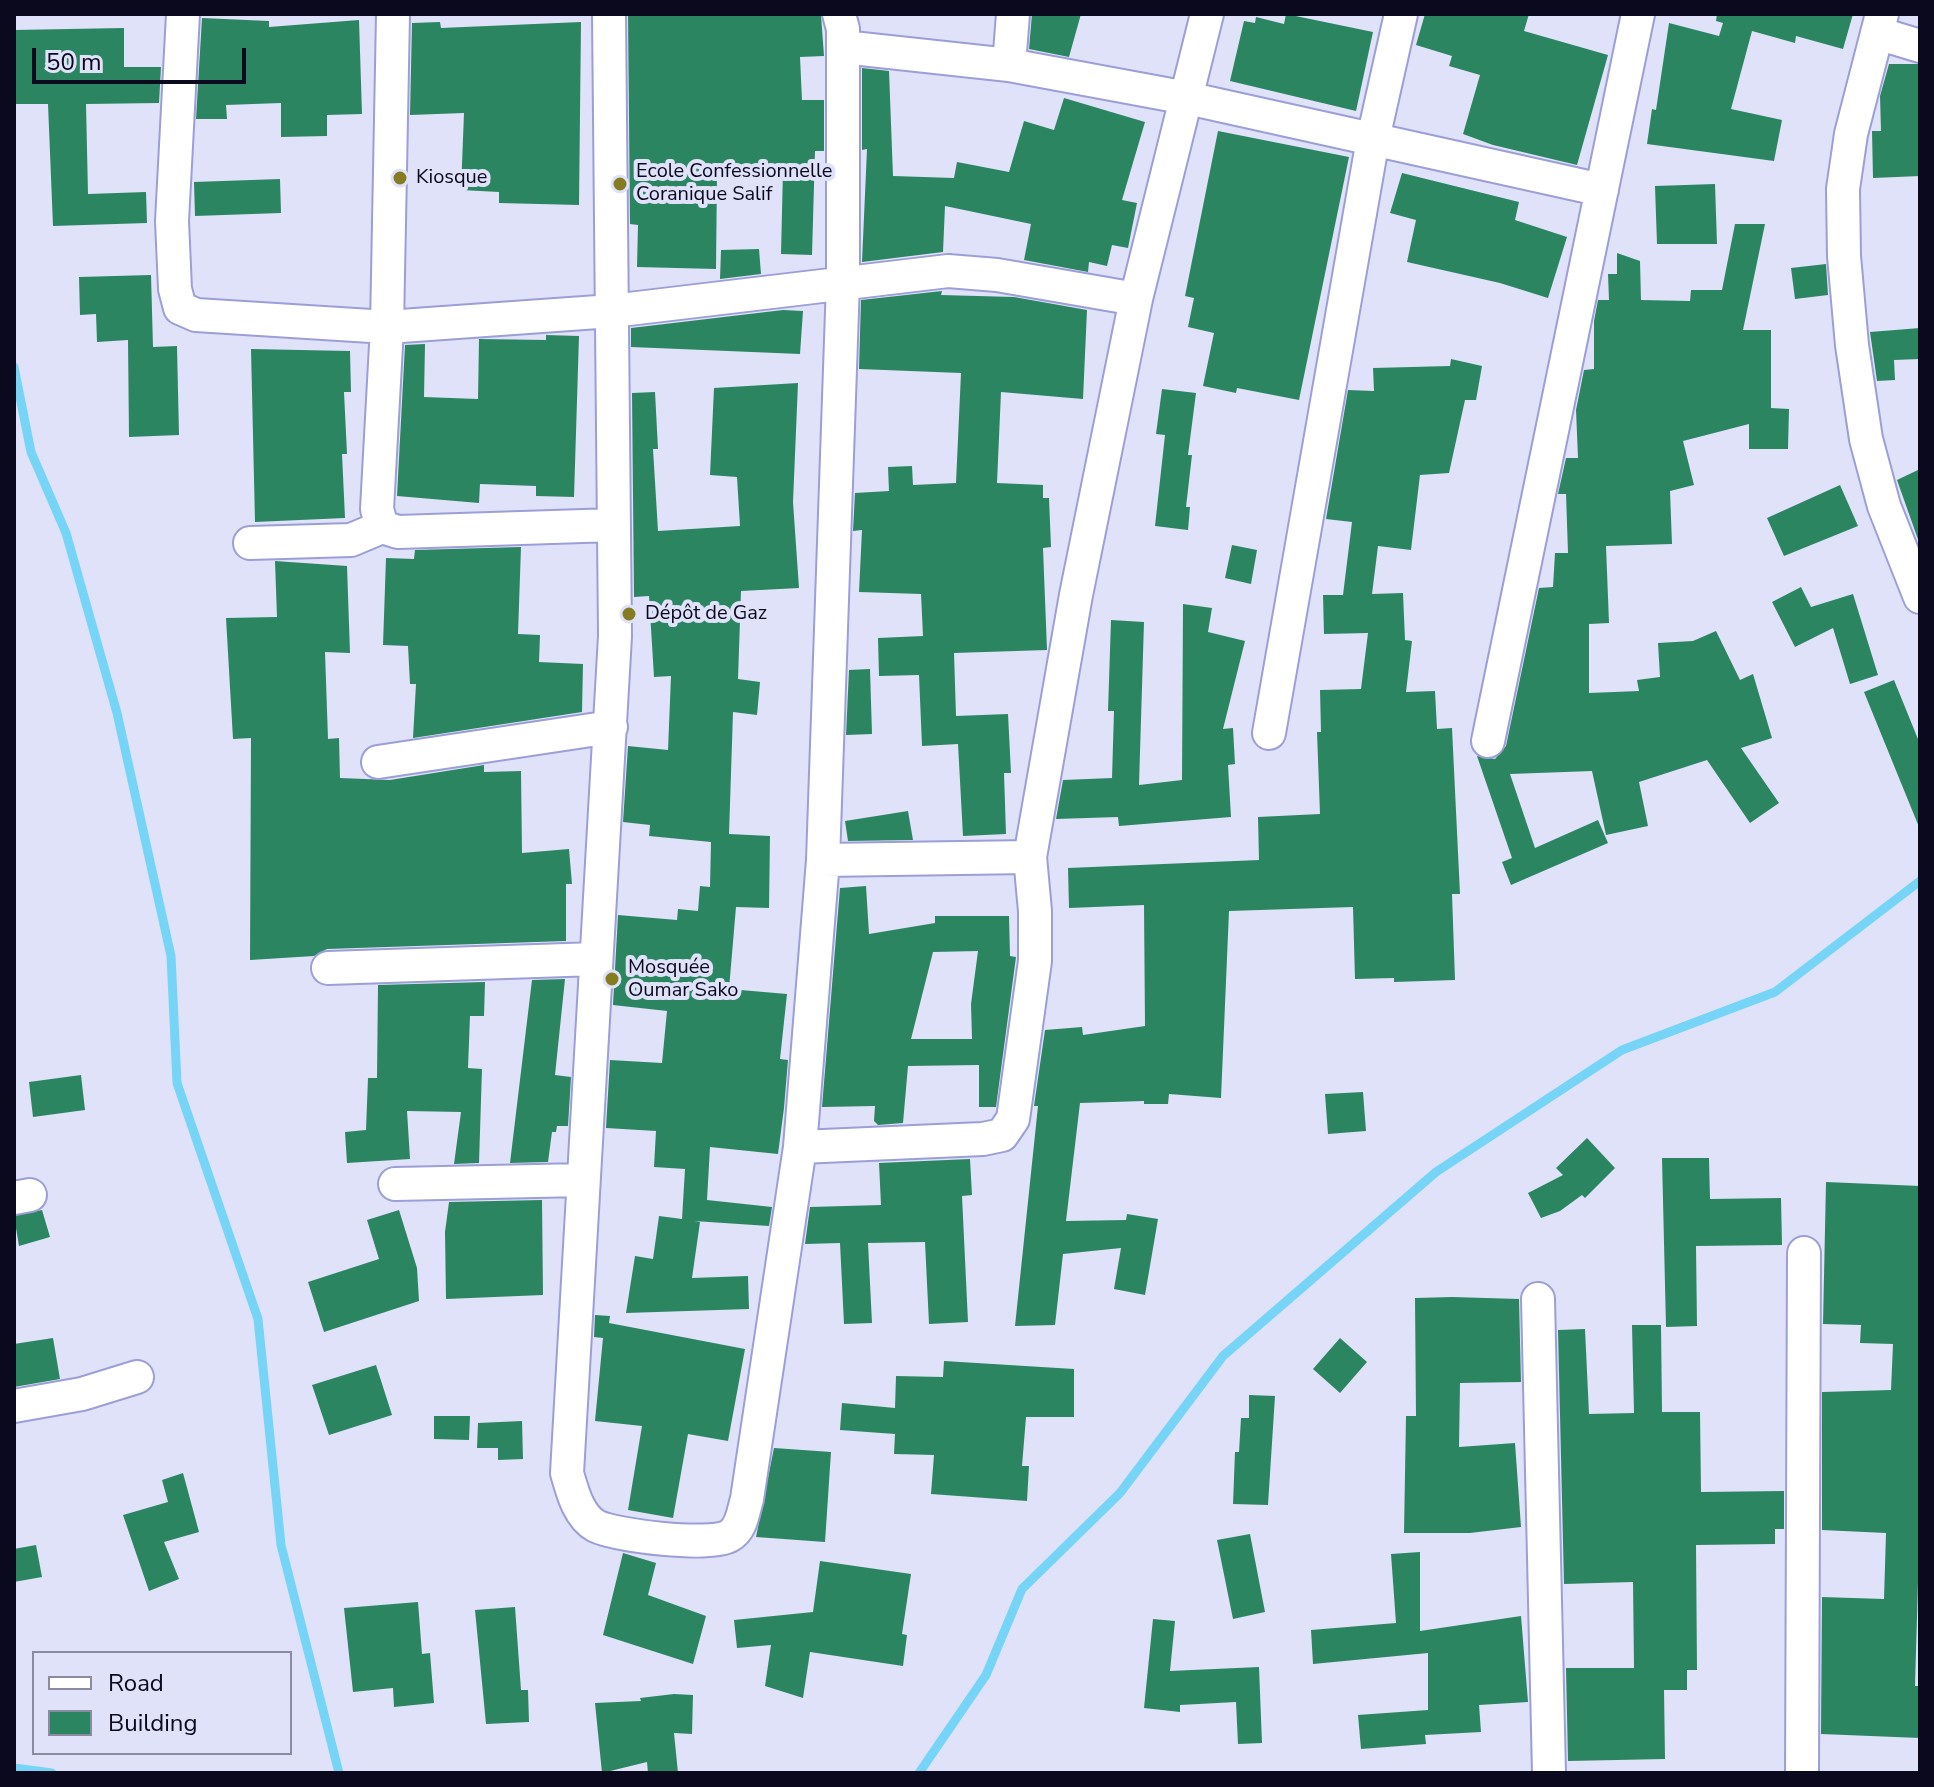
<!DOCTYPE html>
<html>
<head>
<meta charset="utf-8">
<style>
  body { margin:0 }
  #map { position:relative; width:1934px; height:1787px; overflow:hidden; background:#e0e2fa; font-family:"Nunito Sans",sans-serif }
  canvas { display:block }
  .frame { position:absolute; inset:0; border:16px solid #0a091d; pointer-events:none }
  .legend { position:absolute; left:32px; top:1651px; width:260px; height:104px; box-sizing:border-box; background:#e0e2fa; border:2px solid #8a8ba2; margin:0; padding:10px 14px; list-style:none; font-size:24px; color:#0a091d }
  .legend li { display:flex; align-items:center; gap:16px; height:40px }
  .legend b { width:40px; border:2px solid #8a8ba2 }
  .scale { position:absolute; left:32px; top:48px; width:214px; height:36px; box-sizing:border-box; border:4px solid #0a091d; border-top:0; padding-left:10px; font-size:24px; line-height:28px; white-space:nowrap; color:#0a091d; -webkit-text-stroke:6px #e0e2fa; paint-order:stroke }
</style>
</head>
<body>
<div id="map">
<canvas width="1934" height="1787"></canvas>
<div class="frame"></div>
<ul class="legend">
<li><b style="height:10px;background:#fff"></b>Road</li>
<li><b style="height:22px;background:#2c8561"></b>Building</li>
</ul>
<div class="scale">50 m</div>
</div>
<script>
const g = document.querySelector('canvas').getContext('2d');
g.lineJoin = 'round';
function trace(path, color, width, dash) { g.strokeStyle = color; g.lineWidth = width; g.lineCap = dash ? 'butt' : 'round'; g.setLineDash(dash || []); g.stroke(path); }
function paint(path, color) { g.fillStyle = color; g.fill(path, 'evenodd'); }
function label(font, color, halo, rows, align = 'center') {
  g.font = font + ' "Nunito Sans",sans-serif'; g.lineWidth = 8; g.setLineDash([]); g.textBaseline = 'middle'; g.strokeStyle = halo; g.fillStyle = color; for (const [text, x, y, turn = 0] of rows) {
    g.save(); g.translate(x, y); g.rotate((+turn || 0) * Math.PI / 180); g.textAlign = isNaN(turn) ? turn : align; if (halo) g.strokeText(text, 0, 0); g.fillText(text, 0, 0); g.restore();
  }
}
const stream = new Path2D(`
  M14 367 31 452 66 533 117 713 171 956 177 1083 258 1319 281 1545 339 1773
  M14 1768 52 1773
  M919 1773 986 1675 1022 1589 1120 1493 1223 1356 1436 1172 1622 1050 1775 992 1920 881`);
const building = new Path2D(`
  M628 14 821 15 824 56 800 57 802 100H824V151H815L812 255 781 254 783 170 717 173 716 269 637 267 638 225 630 224Z
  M1032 14H1081L1069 57 1029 49Z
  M1286 14 1373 32 1356 111 1230 81 1244 21 1255 23 1256 17 1284 24Z
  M1425 14H1529L1524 31 1608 55 1577 165 1493 145 1463 134 1480 75 1449 66 1452 56 1416 45Z
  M1717 14H1853L1843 49 1796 36 1795 43 1752 31 1731 109 1782 120 1774 161 1647 144 1652 109 1656 110 1669 23 1719 36 1723 23 1716 21Z
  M202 18 269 21V27L359 20 362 114 327 115V136L281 137V103L226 105 227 119H196Z
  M440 22 441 28 581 22 579 205 499 203V192L461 190 464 113 410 115 412 23Z
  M124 28V67H161L159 103 86 104 88 194 146 192 147 223 53 226 48 104H14V30Z
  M1889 64H1920V176L1873 178 1872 131H1881L1880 96Z
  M862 68 889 71 893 176 954 178 957 162 1009 172 1024 121 1054 130 1064 98 1145 122 1122 200 1137 203 1128 248 1112 245 1107 266 1089 262 1088 272 1024 260 1031 224 945 206 943 252 862 262 867 149 862 150Z
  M1218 131 1349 157 1299 400 1237 388 1236 393 1203 386 1214 333 1188 327 1194 298 1185 296Z
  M1402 173 1519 202 1515 220 1567 237 1548 298 1500 283 1407 262 1416 220 1390 213Z
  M280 179 281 213 195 216 194 182Z
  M1715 184 1717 244H1657L1655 186Z
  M1735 224H1765L1743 330H1771V408L1789 409 1788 449H1749V424L1683 441 1694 485 1670 491 1672 544 1606 546 1609 623 1589 624V693L1639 691 1637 680 1660 677 1658 643 1693 641 1716 631 1740 680 1753 674 1772 738 1741 748 1779 803 1750 823 1707 760 1639 782 1648 826 1606 835 1592 771 1510 774 1535 848 1598 820 1608 843 1511 885 1502 862 1512 858 1477 756 1495 759 1506 746 1539 588 1553 587 1555 553H1568L1566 494H1558L1566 458H1578L1576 410 1584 370 1594 369V321L1598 300H1609L1608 274H1617V253L1640 261 1641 300 1690 301 1691 290H1722Z
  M759 249 761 274 720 279 721 250Z
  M1826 264 1828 295 1795 299 1791 268Z
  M151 275 153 347 177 346 179 435 129 437 128 340 97 342 96 314 80 315 79 277Z
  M942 291 941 295 1014 297 1087 310 1083 399 1001 392 997 483 1043 485V498H1049L1051 547 1043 548 1047 650 954 653 956 716 1008 714 1011 773H1004L1006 834 963 836 958 744 922 746 919 675 879 676 878 638 923 636 921 594 859 592 862 530 853 531 855 493 889 491 888 467 912 466 913 485 956 483 961 373 859 369 861 300Z
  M783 310 803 311 800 354 631 347V328Z
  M1920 328V359L1894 360 1895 380 1877 381 1870 332Z
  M546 335 579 336 574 497 536 496V486L480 484 479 503 397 496 405 345 425 344 424 397 478 399 479 339 546 340Z
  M251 349 350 351 351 392H344L347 454H342L345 518 255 522Z
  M1451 359 1482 366 1476 400H1465L1449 473 1420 475 1411 550 1378 546 1372 594 1403 593 1405 640 1412 641 1406 692 1435 691 1437 729 1452 728 1460 894H1452L1455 980 1394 982V978L1355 979 1353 907 1229 911 1221 1098 1169 1094 1168 1104H1144V1101L1080 1103 1066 1221 1126 1220 1127 1214 1158 1219 1145 1295 1114 1289 1121 1248 1063 1254 1055 1325 1015 1326 1038 1106H1034L1045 1030 1082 1027 1083 1035 1145 1026 1144 905 1069 908 1068 868 1259 860 1258 817 1320 814 1317 732H1321L1320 690 1361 689 1368 633 1324 634 1323 595H1343L1352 522 1326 519 1348 390 1374 391 1373 368 1450 366Z
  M798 383 793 502 799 588 741 591 738 679 760 682 757 715 733 712 729 834 770 836 769 908 736 907 729 989 787 994 780 1059 788 1060 784 1108 778 1154 710 1147 707 1200 772 1207 769 1226 694 1221 700 1222 692 1278 748 1276 749 1309 626 1313 635 1256 653 1259 659 1216 682 1219 685 1169 654 1167 656 1131 606 1128 610 1060 662 1063 667 1011 613 1005 618 915 677 920 678 909 698 911 700 886 710 887 711 842 649 836 650 825 623 822 628 746 668 750 671 676 654 677 649 596 634 597 632 393 655 392 658 449H653L658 531 740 526 737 477 710 475 714 388Z
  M1162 389 1196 393 1188 455H1192L1186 507H1190L1188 530 1155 526 1165 435 1156 434Z
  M1920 469V545L1897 480Z
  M1840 485 1858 526 1784 556 1767 518Z
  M1232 545 1257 550 1251 584 1225 578Z
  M521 547 518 634 540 635 539 662 583 664 582 712 413 738 416 684H410L408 646 383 645 386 558 414 559 415 550Z
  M275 561 347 566 350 653 325 652 328 739 339 738 340 778 390 780 484 765V772L521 771 522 853 569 849 572 884H566V941L327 949 314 956 250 960 251 738 233 739 226 618 277 617Z
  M1801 587 1811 607 1853 594 1878 675 1850 684 1833 628 1795 647 1772 602Z
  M1183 604 1212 608 1208 632 1245 641 1223 729 1233 728 1235 764 1228 765 1231 817 1119 826 1118 817 1056 819 1063 780 1112 778 1114 711H1108L1111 620 1144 622 1139 785 1182 780Z
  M870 669 872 734 846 735 849 670Z
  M1894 680 1920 744 1919 827 1864 692Z
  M908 811 913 840 848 841 845 821Z
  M866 886 869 934 935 923V916H1009L1010 956 1016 957 996 1107H979V1065L908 1066 903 1123 878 1125 874 1121 875 1106 822 1107 840 888ZM978 951 971 1004 972 1039H911L933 952Z
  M565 979 555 1075 571 1077 568 1126H557L556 1132H552L548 1162 510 1163 532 980Z
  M485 982 484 1016H470L468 1068 482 1069 479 1163 454 1164 461 1112 407 1111 410 1159 347 1163 345 1132 366 1130 368 1078H377L378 985Z
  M81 1075 85 1110 33 1117 29 1082Z
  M1363 1092 1366 1131 1328 1134 1325 1094Z
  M1587 1138 1615 1168 1585 1198 1582 1195 1560 1211 1541 1218 1528 1193 1563 1175 1556 1168Z
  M1662 1158H1709L1710 1199 1781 1198 1782 1245 1696 1246 1697 1326 1666 1327Z
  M970 1159 972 1195 962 1196 968 1322 929 1324 925 1242 868 1243 872 1323 844 1324 840 1243 805 1244 810 1207 881 1205 879 1163Z
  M1826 1182 1920 1186V1513L1915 1686H1920V1738L1821 1734 1822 1597 1884 1599 1886 1533 1822 1530V1392L1891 1390 1893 1344 1860 1343 1861 1325 1823 1324Z
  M542 1200 543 1295 446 1299 445 1232 449 1202Z
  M42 1210 50 1237 19 1246 14 1216Z
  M399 1210 417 1268 419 1301 324 1332 308 1282 379 1259 367 1220Z
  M1452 1297 1519 1299 1521 1382 1460 1383 1459 1447 1515 1443 1521 1527 1470 1533H1404L1406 1416H1416L1415 1298Z
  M595 1315 610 1316 609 1323 745 1349 728 1441 688 1434 673 1518 628 1510 642 1426 595 1421 603 1338 594 1337Z
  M1632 1325H1661L1662 1412H1700L1701 1492 1784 1491V1529H1775V1544L1696 1545 1697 1670H1687V1690H1664L1665 1759 1568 1761 1566 1668H1634L1633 1582 1564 1584 1558 1330 1585 1329 1589 1414 1634 1413Z
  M53 1338 60 1379 14 1387V1344Z
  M1340 1338 1367 1362 1340 1393 1313 1369Z
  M944 1361 1074 1369V1417H1026L1022 1466H1029L1027 1501 931 1494 934 1455 894 1454 895 1434 840 1430 842 1403 895 1408 896 1376 943 1377Z
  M376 1365 392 1415 329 1435 312 1385Z
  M1249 1395 1275 1396 1268 1505 1233 1504 1235 1452H1239L1241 1418H1249Z
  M434 1416H470L469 1440 434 1439Z
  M522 1421 523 1459 498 1460V1448H477L478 1423Z
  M774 1448 831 1452 825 1542 756 1537Z
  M183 1473 199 1532 164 1542 179 1579 149 1591 123 1515 168 1502 162 1480Z
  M1250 1534 1265 1612 1233 1619 1217 1540Z
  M36 1545 42 1577 14 1582V1549Z
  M1420 1552V1631L1521 1616 1528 1702 1479 1705 1481 1732 1425 1735 1426 1744 1361 1749 1358 1715 1428 1710V1653L1313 1664 1311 1630 1396 1623 1391 1554Z
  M623 1553 656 1563 648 1595 706 1616 693 1664 603 1635Z
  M820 1561 911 1574 902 1634 907 1635 903 1666 810 1652 803 1698 765 1686 771 1645 737 1648 734 1620 813 1612Z
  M418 1602 422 1654 430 1653 434 1703 394 1707 393 1688 353 1692 344 1608Z
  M515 1607 521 1690H528L529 1722 486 1724 475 1610Z
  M1153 1619 1175 1621 1170 1671 1259 1667 1262 1743 1238 1744 1236 1702 1180 1705V1712L1144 1708Z
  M674 1694 693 1695 692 1734 674 1733 678 1773H648L647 1762 602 1773 595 1703 641 1701 640 1698Z`);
const minor = new Path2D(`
  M183 14 172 221 175 289 180 308 196 315 387 327 612 311 948 271 997 275 1136 299
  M393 14 387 327 377 509 382 527 398 532 614 525
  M609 14 615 636 567 1473C572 1490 578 1516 596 1526 616 1536 710 1547 729 1536 742 1529 743 1512 747 1499L800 1147 823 860 843 282V29L839 14
  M1882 14 1851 134 1843 189 1844 256 1852 345 1866 439 1884 506 1920 597
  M1877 33 1920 46
  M843 47 1009 65 1187 98 1602 190
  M1009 65 1013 14
  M250 543 351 540 382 527
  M1269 733 1373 139 1401 14
  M1488 741 1638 14
  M378 762 611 727
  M823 860 1030 857
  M328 968 596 959
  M800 1147 983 1139 1002 1135 1013 1119 1035 961V911L1030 857 1076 595 1136 299 1207 14
  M395 1184 583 1180
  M14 1198 30 1195
  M1538 1299 1549 1773
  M14 1406 82 1394 137 1377
  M1802 1773 1804 1253`);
const markers = [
  [400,178,8,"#857b21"],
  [620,184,8,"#857b21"],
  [629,614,8,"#857b21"],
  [612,979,8,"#857b21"]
];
const poiNames = [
  ["Ecole Confessionnelle",636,172],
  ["Coranique Salif",636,195],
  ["Kiosque",416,178],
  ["Dépôt de Gaz",645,614],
  ["Mosquée",628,968],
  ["Oumar Sako",628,991]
];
trace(stream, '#76d5f6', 9);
paint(building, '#2c8561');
trace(minor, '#9c9ed7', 36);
trace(minor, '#fff', 32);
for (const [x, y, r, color] of markers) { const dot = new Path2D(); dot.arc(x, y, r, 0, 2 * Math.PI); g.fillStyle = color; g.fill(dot); trace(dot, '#e0e2fa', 3); }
label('20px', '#0a091d', '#e0e2fa', poiNames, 'left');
</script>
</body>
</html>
